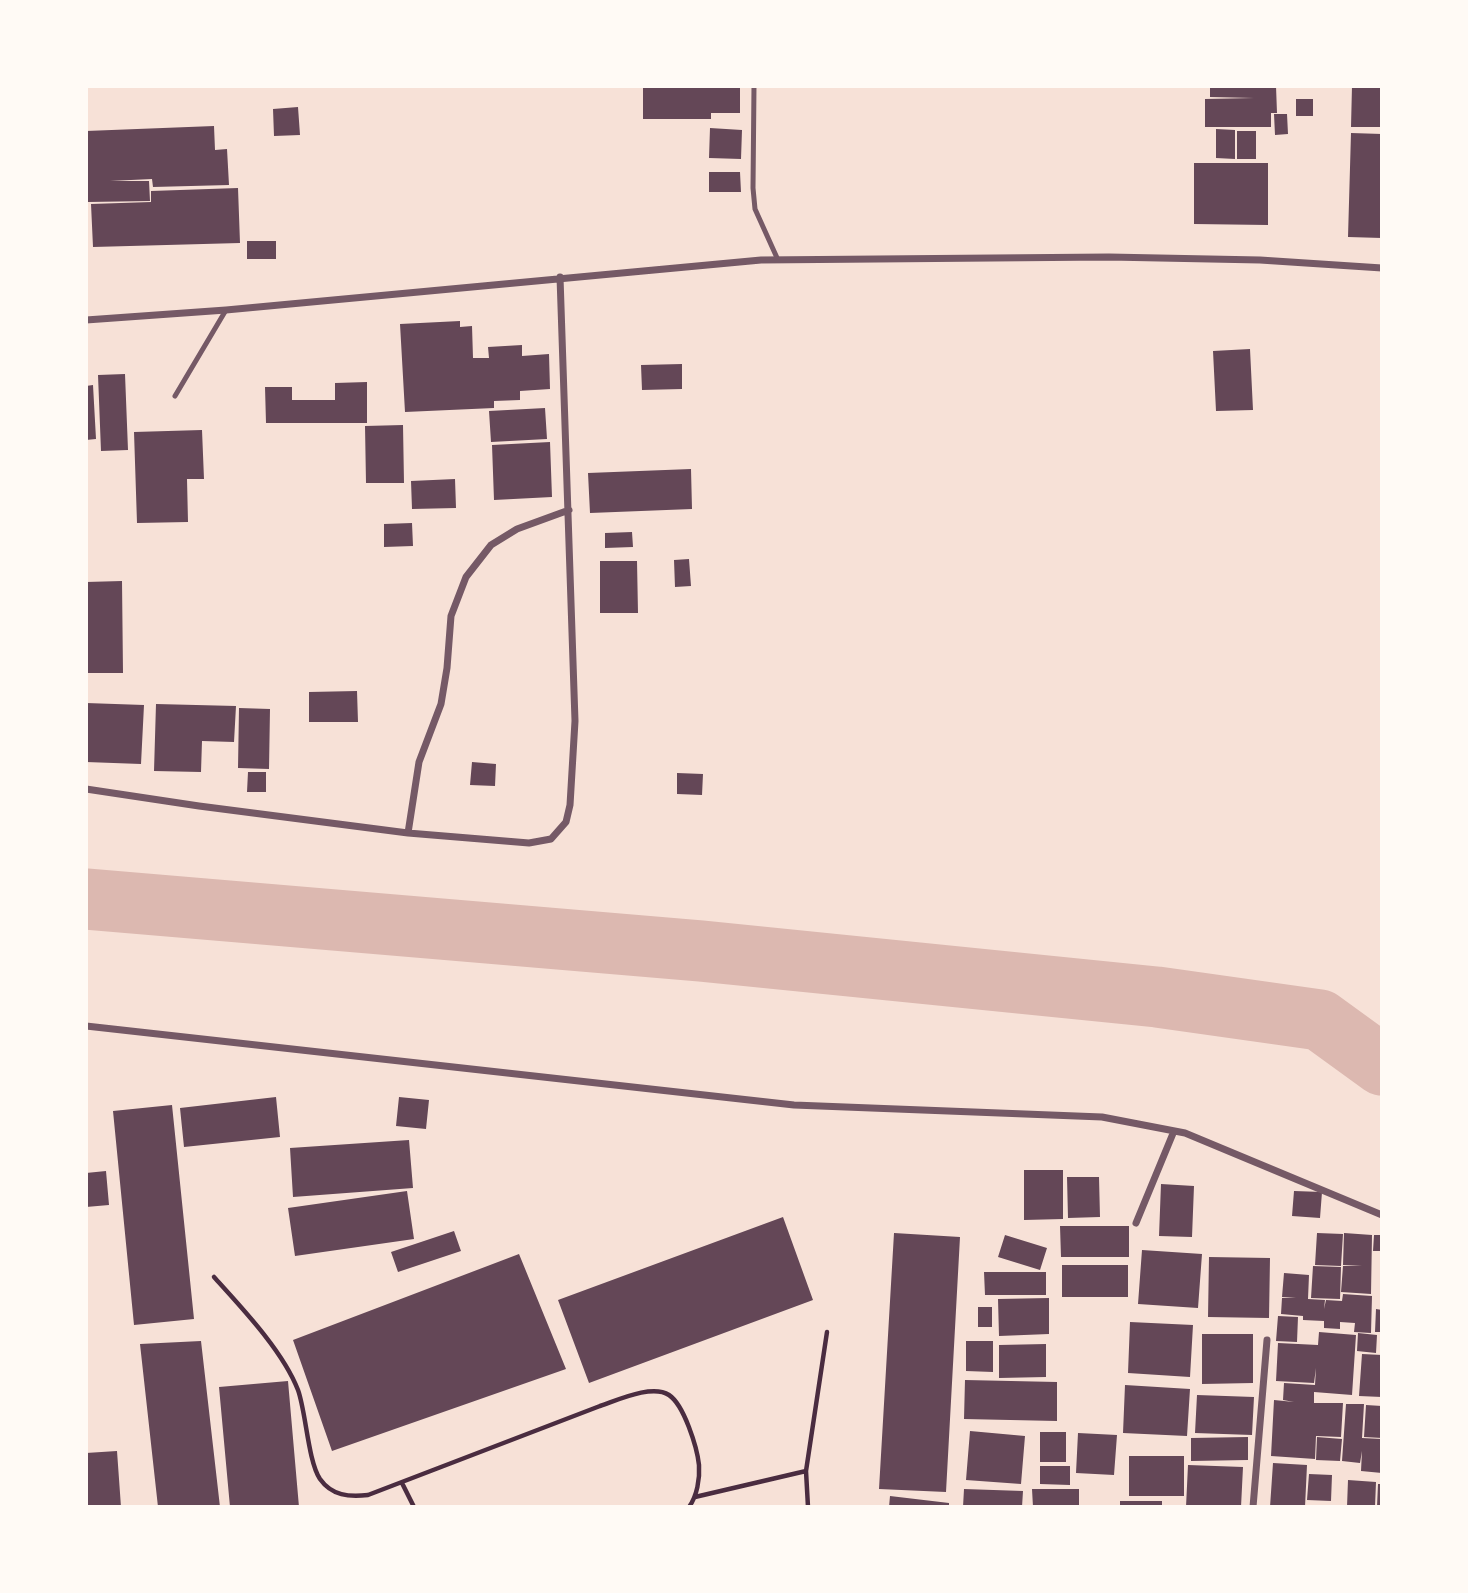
<!DOCTYPE html>
<html>
<head>
<meta charset="utf-8">
<style>
  body { margin:0 }
  #map { position:relative; width:1468px; height:1593px; overflow:hidden; background:#f7e1d7; font-family:"Titillium Web",sans-serif }
  canvas { display:block }
  .frame { position:absolute; inset:0; border:88px solid #fffaf5; pointer-events:none }
</style>
</head>
<body>
<div id="map">
<canvas width="1468" height="1593"></canvas>
<div class="frame"></div>
</div>
<script>
const g = document.querySelector('canvas').getContext('2d');
g.lineJoin = 'round';
function trace(path, color, width, dash) { g.strokeStyle = color; g.lineWidth = width; g.lineCap = dash ? 'butt' : 'round'; g.setLineDash(dash || []); g.stroke(path); }
function paint(path, color) { g.fillStyle = color; g.fill(path, 'evenodd'); }
const river = new Path2D(`
  M86 899 701 951 1157 997 1320 1020 1382 1065`);
const building = new Path2D(`
  M643 86H740V113H711V119H643Z
  M1210 86H1276L1277 113H1271V127H1205V99L1254 98 1210 97Z
  M1352 86H1382V127H1351Z
  M1296 99H1313V116H1296Z
  M298 107 300 135 274 136 273 109Z
  M1274 114H1287L1288 134 1275 135Z
  M214 126 215 150 227 149 229 185 153 187 152 179 110 181H149L150 201 88 202 86 131Z
  M710 128 742 130 741 159 709 158Z
  M1216 129 1235 130V159L1216 158Z
  M1237 131H1256V159H1237Z
  M1351 133 1382 134V238L1348 237Z
  M1194 163H1268V225L1194 224Z
  M709 172H740L741 192H709Z
  M238 188 240 243 93 247 91 204 151 202V191Z
  M247 241H276V259H247Z
  M460 321V327L472 326 473 358H489L488 347 522 345V356L549 354 550 389 520 391V400L494 401V408L405 412 400 324Z
  M1250 349 1253 410 1216 411 1213 351Z
  M682 364V389L642 390 641 365Z
  M125 374 128 450 101 451 98 375Z
  M367 382V423H266L265 387H292V400H335V383Z
  M93 385 96 439 86 440V386Z
  M545 408 547 439 491 442 489 411Z
  M403 425 404 483H366L365 426Z
  M202 430 204 479H187L188 522 137 523 134 432Z
  M550 442 552 497 494 500 492 445Z
  M691 469 692 509 590 513 588 473Z
  M455 479 456 508 412 509 411 481Z
  M412 523 413 546 384 547V524Z
  M632 532 633 547 605 548V533Z
  M689 559 691 586 675 587 674 560Z
  M600 561H637L638 613H600Z
  M122 581 123 673H86V582Z
  M357 691 358 722H309V692Z
  M86 703 144 705 141 764 86 762Z
  M156 704 236 706 234 742 202 741 201 772 154 771Z
  M239 708 270 709 269 769 238 768Z
  M472 762 496 764 495 786 470 785Z
  M248 772H266V792H247Z
  M677 773 703 774 702 795 677 794Z
  M276 1097 280 1137 184 1147 180 1108Z
  M399 1097 429 1100 426 1129 396 1126Z
  M172 1105 194 1319 134 1325 113 1111Z
  M409 1140 413 1188 293 1197 290 1148Z
  M1024 1170H1063V1219L1024 1220Z
  M106 1171 109 1205 86 1207V1173Z
  M1067 1177H1099L1100 1217 1068 1218Z
  M1161 1184 1194 1186 1192 1237 1159 1236Z
  M407 1191 414 1239 295 1256 288 1208Z
  M1294 1191 1322 1192 1320 1218 1292 1216Z
  M783 1217 813 1300 589 1383 558 1300Z
  M1060 1226H1129V1257H1061Z
  M454 1231 461 1251 398 1272 391 1252Z
  M894 1233 960 1237 946 1492 879 1489Z
  M1317 1233 1343 1234 1341 1266 1315 1265Z
  M1344 1233 1372 1235 1371 1294 1341 1292 1343 1266H1362L1343 1265Z
  M1005 1235 1047 1248 1040 1270 998 1257Z
  M1374 1235H1382V1251H1373Z
  M1142 1250 1202 1254 1198 1308 1138 1304Z
  M519 1254 566 1369 332 1451 293 1340Z
  M1209 1257 1270 1258 1269 1318 1208 1317Z
  M1062 1265H1128V1297H1062Z
  M1313 1266 1341 1267 1340 1299 1311 1298Z
  M984 1272H1046V1295H985Z
  M1284 1273 1309 1275 1308 1299 1325 1300 1324 1309 1326 1300 1342 1301 1343 1294 1372 1296 1371 1333 1354 1332 1355 1323 1340 1322V1329L1324 1328V1321L1303 1320V1316L1281 1314 1282 1298H1296L1282 1297Z
  M1049 1298V1334L999 1336 998 1299Z
  M978 1307H992V1327H978Z
  M1376 1309 1382 1310V1332H1375Z
  M1278 1316 1298 1317 1297 1342 1276 1341Z
  M1130 1322 1193 1325 1190 1377 1128 1373Z
  M1319 1332 1356 1335 1352 1395 1314 1392V1403H1343L1341 1437 1316 1436 1315 1459 1271 1456 1274 1400 1294 1402 1283 1400 1284 1383 1315 1385 1316 1368 1314 1383 1276 1381 1278 1343 1318 1345Z
  M1358 1333 1377 1335 1376 1353 1357 1351Z
  M1202 1334H1253V1383L1202 1384Z
  M201 1341 220 1507H158L140 1344Z
  M966 1341H993V1372L966 1371Z
  M1046 1344V1377L999 1378V1345Z
  M1362 1354 1382 1355V1397L1359 1396Z
  M965 1380 1057 1382V1421L964 1419Z
  M288 1381 299 1507H230L219 1387Z
  M1125 1385 1190 1389 1187 1436 1123 1433Z
  M1197 1395 1254 1397 1252 1435 1195 1433Z
  M1346 1404H1364L1362 1438 1382 1439V1473L1361 1471 1362 1451 1360 1463 1342 1461Z
  M1366 1405 1382 1406V1438L1364 1437Z
  M970 1431 1025 1436 1021 1484 966 1480Z
  M1040 1432H1066V1462H1040Z
  M1078 1433 1117 1435 1114 1475 1076 1473Z
  M1248 1437V1460L1191 1461V1438Z
  M1317 1437 1342 1439 1340 1461 1316 1460Z
  M117 1451 121 1507H86V1453Z
  M1129 1456H1184V1496H1129Z
  M1273 1463 1307 1465 1305 1507H1270Z
  M1188 1465 1243 1467 1241 1507H1186Z
  M1040 1466H1070V1485L1040 1484Z
  M1309 1474 1332 1475 1331 1501 1307 1500Z
  M1348 1480 1376 1482 1375 1507H1347Z
  M1378 1484H1382V1507H1377Z
  M964 1489 1023 1491 1022 1507H963Z
  M1032 1489H1079V1507H1033Z
  M890 1496 949 1503V1507H889Z
  M1120 1501H1162V1507H1120Z`);
const path = new Path2D(`
  M214 1277C242 1308 283 1351 298 1390 306 1412 308 1461 320 1479 332 1496 349 1497 368 1495L600 1406C618 1400 652 1384 669 1395 684 1405 697 1447 699 1465 700 1479 697 1496 689 1507
  M402 1483 414 1507
  M695 1497 806 1471
  M808 1507 806 1471 827 1332`);
const service = new Path2D(`
  M754 86 753 188 755 209 778 260
  M175 396 226 310`);
const minor = new Path2D(`
  M86 320 226 310 761 260 1109 257 1260 260 1382 268
  M86 789 199 806 408 833 529 843 551 839 566 822 570 805 575 721 560 277
  M408 833 419 762 441 704 447 668 451 616 466 577 491 545 517 529 569 510
  M86 1026 794 1105 1102 1117 1185 1133 1382 1215
  M1136 1223 1174 1131
  M1253 1507 1267 1340`);
trace(river, '#dcb8b0', 61);
paint(building, '#644757');
trace(path, '#4a2c40', 4.5);
trace(service, '#755966', 5);
trace(minor, '#755966', 7);
</script>
</body>
</html>
